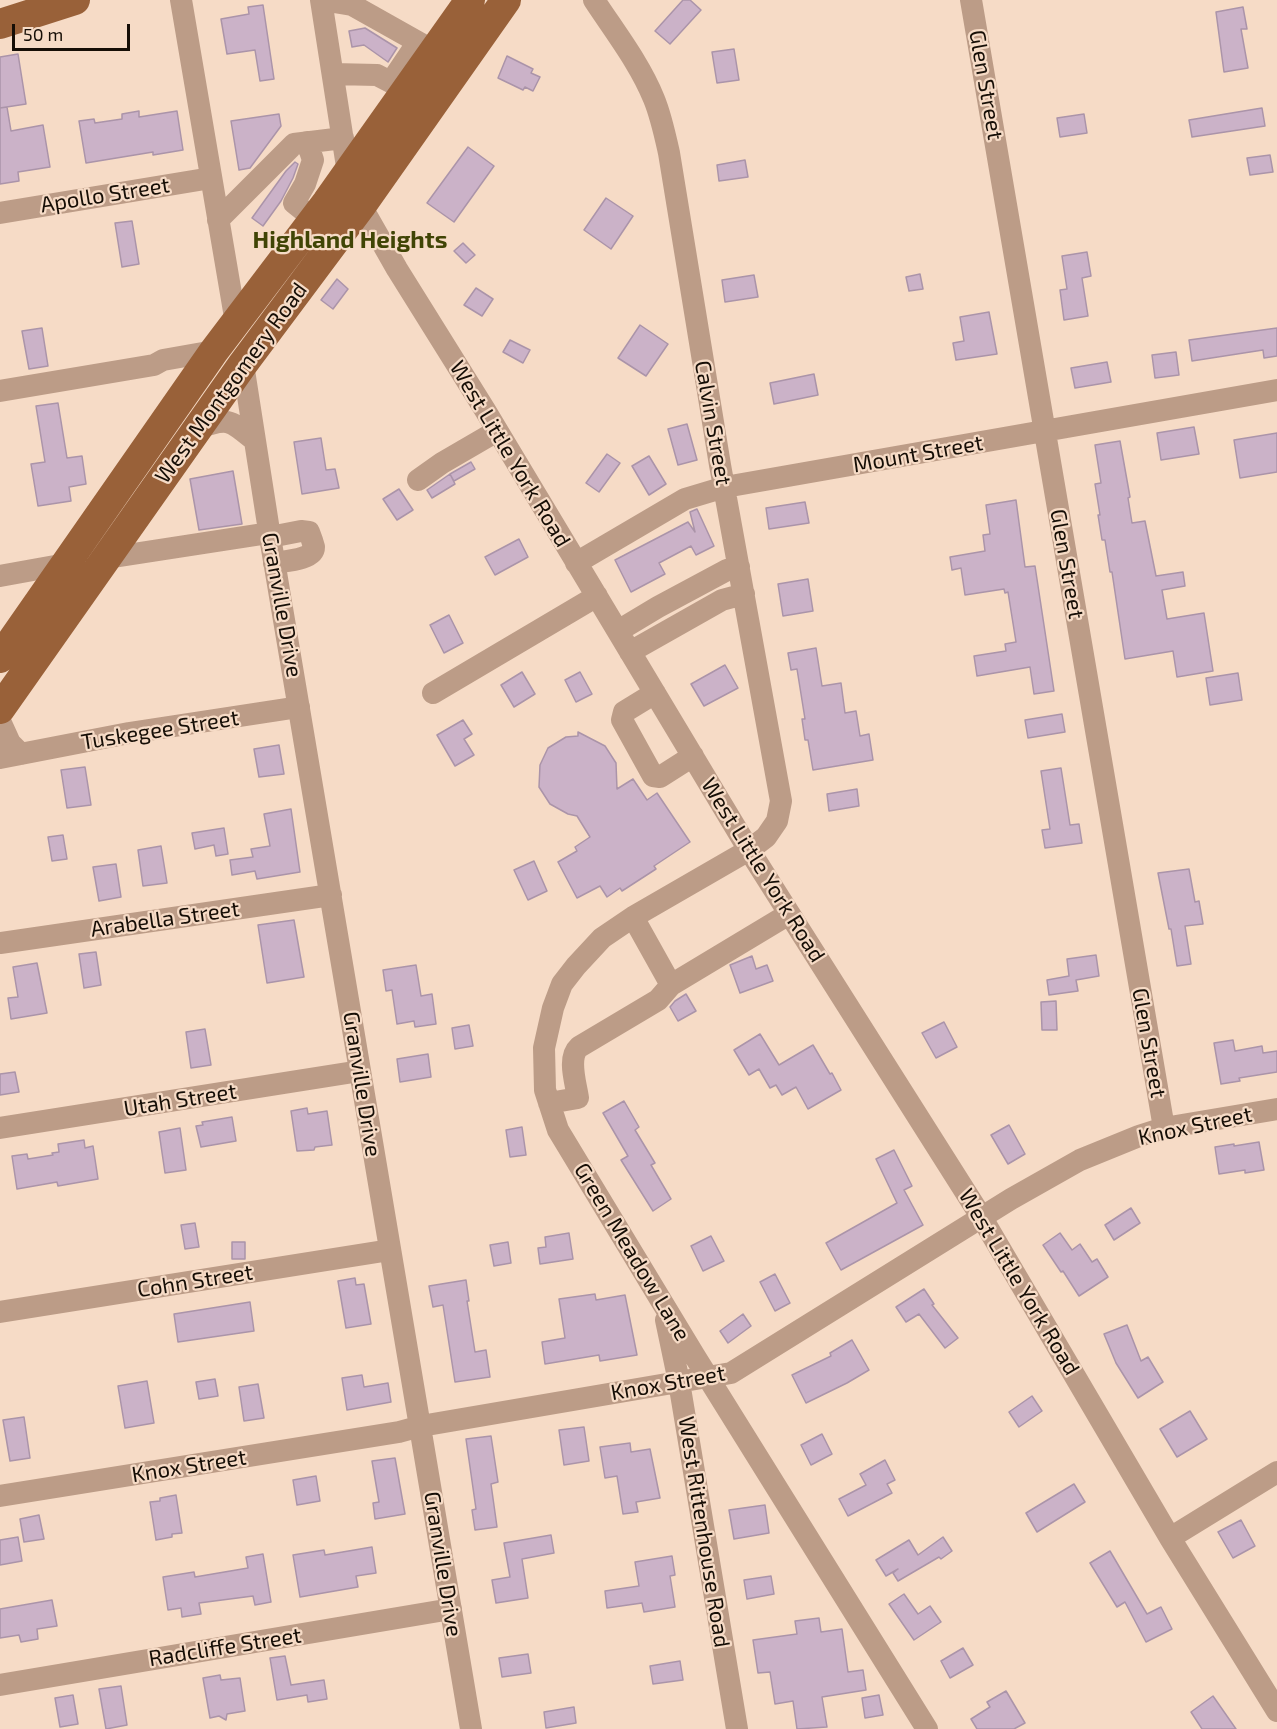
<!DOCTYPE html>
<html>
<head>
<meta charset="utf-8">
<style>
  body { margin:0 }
  #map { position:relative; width:1277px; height:1729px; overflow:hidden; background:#f6dbc6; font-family:"Exo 2",sans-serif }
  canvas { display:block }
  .scale { position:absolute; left:12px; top:24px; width:118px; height:27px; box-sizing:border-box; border:3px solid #160e06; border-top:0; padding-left:8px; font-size:18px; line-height:21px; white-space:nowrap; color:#160e06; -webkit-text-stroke:4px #f6dbc6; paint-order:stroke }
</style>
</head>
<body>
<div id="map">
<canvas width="1277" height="1729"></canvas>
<div class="scale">50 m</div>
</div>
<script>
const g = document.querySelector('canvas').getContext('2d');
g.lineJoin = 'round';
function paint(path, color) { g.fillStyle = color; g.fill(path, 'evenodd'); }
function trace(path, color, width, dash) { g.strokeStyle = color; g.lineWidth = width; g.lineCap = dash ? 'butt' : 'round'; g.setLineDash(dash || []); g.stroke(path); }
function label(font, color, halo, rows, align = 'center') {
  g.font = font + ' "Exo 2",sans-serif'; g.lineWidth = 4.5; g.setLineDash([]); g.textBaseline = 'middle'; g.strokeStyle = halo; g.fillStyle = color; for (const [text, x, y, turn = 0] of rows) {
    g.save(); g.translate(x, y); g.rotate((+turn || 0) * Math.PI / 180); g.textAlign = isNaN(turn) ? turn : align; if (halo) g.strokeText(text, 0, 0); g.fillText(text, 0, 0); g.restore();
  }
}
const building = new Path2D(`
  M683 0H690L701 10 670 44 655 31Z
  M263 5 274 79 260 81 255 50 227 54 221 19 249 14 248 7Z
  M1243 7 1247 29H1241L1248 68 1224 72 1216 12Z
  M365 28 397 48 388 62 364 45 352 47 349 31Z
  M734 49 739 80 717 83 712 52Z
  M18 54 26 104 0 108V57Z
  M507 56 533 69 531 73 540 77 533 91 525 87 523 90 498 78Z
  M7 107 11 131 43 125 50 167 18 172 19 181 0 184V108Z
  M1262 108 1265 126 1192 137 1189 120Z
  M139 111V117L177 111 183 150 153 155V152L86 163 79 121 94 119 95 123 122 119V114Z
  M279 114 281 126 250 168 239 170 231 121Z
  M1084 114 1087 133 1060 137 1057 118Z
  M468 147 494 166 454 222 427 203Z
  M1270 155 1273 172 1250 175 1247 158Z
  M745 160 748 177 719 181 717 165Z
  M295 162 298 164 293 178 281 201 263 226 252 218 286 171Z
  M606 198 633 216 611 249 584 230Z
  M132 221 139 264 122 267 115 223Z
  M463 243 475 255 466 263 454 251Z
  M1087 252 1091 276 1082 278 1088 316 1064 320 1060 290 1067 289 1062 256Z
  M920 274 923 289 909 291 906 277Z
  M754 275 758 297 725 302 722 280Z
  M337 279 348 289 333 309 321 300Z
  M476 288 493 299 482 316 464 305Z
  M989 312 997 354 956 360 953 343 964 341 960 317Z
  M640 325 668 344 646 376 618 358Z
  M42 328 48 366 29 369 22 331Z
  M1277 328V356L1264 358 1263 350 1192 361 1189 340Z
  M510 340 530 350 523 363 503 352Z
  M1176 352 1179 375 1155 378 1152 355Z
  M1107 362 1111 382 1075 388 1071 368Z
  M814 374 818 395 774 404 770 383Z
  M58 403 67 458 82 456 86 484 69 487 71 501 38 506 31 464 45 462 36 406Z
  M687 424 697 460 678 465 668 429Z
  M1194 427 1199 454 1161 460 1157 433Z
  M1277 433V472L1240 478 1234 440Z
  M321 438 326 470 335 469 339 488 302 494 294 442Z
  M1120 441 1130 497 1128 498 1132 523 1145 521 1156 576 1183 572 1185 586 1162 590 1167 619 1204 613 1213 671 1177 677 1173 651 1125 659 1112 572H1110L1105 540H1102L1098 515H1100L1095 484 1101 483 1095 445Z
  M607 454 620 463 599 492 586 483Z
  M649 456 666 484 649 495 632 466Z
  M471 462 475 469 454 481 450 474Z
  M233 471 242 524 199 530 190 479Z
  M450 474 455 484 432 498 427 490Z
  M399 489 413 510 397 520 383 499Z
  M1016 500 1025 567 1035 566 1054 691 1034 694 1030 667 977 676 974 656 1006 651 1005 644 1016 642 1008 592 1005 593 1004 589 965 595 961 568 952 570 950 557 985 551 983 535 990 534 986 505Z
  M805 502 809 523 769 529 766 508Z
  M697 509 714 546 696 555 691 546 659 563 665 574 631 592 615 560 688 522 695 532 690 512Z
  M519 539 528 557 495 575 485 557Z
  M808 579 813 611 783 616 778 584Z
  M449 615 463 643 444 653 430 625Z
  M816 648 822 686 841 683 845 713 856 711 860 736 869 734 873 760 813 770 808 740H805L802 719H805L797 669 791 670 788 653Z
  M725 665 738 688 704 706 691 684Z
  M522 672 535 694 514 707 501 685Z
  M580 672 592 694 576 702 565 680Z
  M1238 673 1242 700 1210 705 1206 678Z
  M1062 714 1065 732 1028 738 1025 720Z
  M463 720 472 734 464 739 474 755 455 766 437 735Z
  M578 732 605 746 616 763 617 789 633 779 647 800 657 793 690 842 654 866 656 869 622 891 620 888 607 897 600 886 577 898 558 862 577 851 575 847 590 837 577 816 568 814 550 804 539 787 540 765 548 748 566 737 578 736Z
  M279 745 284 774 259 777 254 749Z
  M85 767 91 805 67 808 61 770Z
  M1061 768 1070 825 1079 824 1082 843 1045 848 1042 830 1050 829 1041 771Z
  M857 789 859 806 829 811 827 794Z
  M291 809 300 872 257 879 255 871 232 875 230 860 253 857 251 849 270 846 264 814Z
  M224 828 228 854 216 856 214 845 195 849 192 833Z
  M63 835 67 859 52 861 48 837Z
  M161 846 167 883 143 886 138 850Z
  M534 861 547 891 528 900 514 870Z
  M116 864 121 897 99 901 93 867Z
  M1189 869 1195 902 1199 901 1203 924 1185 926 1191 964 1177 966 1171 929H1169L1158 873Z
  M294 920 304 977 267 983 258 925Z
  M96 952 101 985 84 988 79 954Z
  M1096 955 1099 976 1076 980 1078 991 1049 995 1047 980 1069 976 1067 959Z
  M752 956 756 969 767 965 773 981 740 993 730 965Z
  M37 963 47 1013 11 1019 8 998 18 997 13 967Z
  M416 965 421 996 432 994 436 1024 415 1027 414 1021 397 1024 392 990 386 991 383 970Z
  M686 994 696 1011 678 1021 670 1007 675 1001Z
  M1056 1001 1057 1030H1042L1041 1002Z
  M944 1022 957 1047 936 1058 922 1033Z
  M469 1025 473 1046 455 1049 452 1028Z
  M205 1029 211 1065 191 1068 186 1032Z
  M760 1034 779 1065 813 1045 830 1074 832 1073 841 1090 808 1109 796 1087 782 1095 776 1085 770 1088 759 1069 749 1075 734 1050Z
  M1233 1040 1235 1051 1262 1046 1263 1053 1277 1051V1072L1239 1078 1240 1081 1221 1084 1214 1043Z
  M428 1054 431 1077 400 1082 397 1059Z
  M15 1072 19 1092 0 1095V1074Z
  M624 1101 639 1127 635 1130 655 1163 651 1165 671 1199 653 1211 621 1160 628 1156 603 1113Z
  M307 1108 308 1114 327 1111 332 1145 315 1147 314 1150 297 1151 291 1111Z
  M232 1117 236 1141 201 1147 196 1126 203 1125 202 1122Z
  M1009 1125 1025 1154 1008 1164 991 1135Z
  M522 1127 526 1155 510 1157 506 1130Z
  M180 1128 186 1170 165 1173 159 1132Z
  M84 1140 85 1148 93 1146 98 1179 58 1186 57 1182 17 1189 12 1156 27 1154 28 1159 53 1155 52 1153 59 1152 58 1144Z
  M1259 1142 1264 1170 1245 1173V1170L1219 1174 1215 1147 1234 1144V1146Z
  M894 1150 912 1186 904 1190 923 1225 841 1270 826 1243 897 1203 876 1159Z
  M1131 1208 1140 1223 1114 1240 1105 1225Z
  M195 1223 199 1247 185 1249 181 1225Z
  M569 1233 573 1259 540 1264 538 1248 546 1247 545 1237Z
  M1060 1233 1072 1250 1080 1244 1092 1262 1097 1259 1108 1277 1079 1296 1063 1271 1061 1272 1043 1245Z
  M711 1236 724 1261 703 1271 691 1246Z
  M232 1242H245V1259H232Z
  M508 1242 511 1263 494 1266 490 1245Z
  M775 1274 790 1303 775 1311 760 1282Z
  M355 1278 356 1285 364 1284 371 1324 346 1328 338 1281Z
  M466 1280 469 1301H467L475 1352 486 1350 490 1377 455 1382 443 1305 433 1307 429 1286Z
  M924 1289 934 1304 932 1305 958 1338 945 1348 919 1314 906 1322 896 1307Z
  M595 1294 596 1300 625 1295 637 1355 600 1361 599 1355 545 1364 542 1342 565 1338 559 1299Z
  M250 1302 254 1331 178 1342 174 1314Z
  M743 1314 751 1326 728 1343 720 1331Z
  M1127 1325 1141 1361 1148 1357 1163 1382 1138 1398 1116 1363 1104 1334Z
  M852 1340 869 1370 847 1383 806 1403 792 1375 831 1356 830 1353Z
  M362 1375 364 1387 388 1383 391 1402 347 1410 342 1378Z
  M215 1379 218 1396 199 1399 196 1382Z
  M147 1381 154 1423 125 1428 118 1386Z
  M258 1384 264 1418 244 1421 239 1387Z
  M1032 1396 1042 1411 1019 1427 1009 1412Z
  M1190 1411 1207 1439 1177 1457 1160 1429Z
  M24 1417 30 1458 10 1461 3 1420Z
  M584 1427 589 1461 564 1465 559 1430Z
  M822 1434 832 1454 811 1465 801 1445Z
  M491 1436 498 1482 491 1484 497 1527 475 1530 472 1510 476 1509 466 1439Z
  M630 1443 631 1452 650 1449 660 1498 636 1502 638 1512 623 1514 617 1476 605 1478 600 1447Z
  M395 1458 405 1514 375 1519 373 1503 379 1502 372 1461Z
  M885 1460 895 1480 887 1484 892 1493 848 1516 839 1499 866 1485 860 1474Z
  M316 1476 320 1501 297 1505 293 1480Z
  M1074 1484 1085 1502 1037 1532 1026 1513Z
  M176 1495 182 1533 172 1534V1537L156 1540 150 1502 160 1501V1498Z
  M765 1505 769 1533 734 1539 729 1510Z
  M39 1515 44 1539 24 1542 20 1519Z
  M1241 1520 1255 1546 1233 1558 1218 1532Z
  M551 1535 554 1553 522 1559 528 1598 496 1603 492 1580 510 1577 504 1543Z
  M18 1537 22 1561 0 1565V1540Z
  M943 1537 952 1551 941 1559 939 1557 898 1581 893 1573 898 1569 886 1576 876 1560 909 1540 918 1555Z
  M372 1547 376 1573 356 1576 358 1587 300 1597 293 1555 324 1550 325 1555Z
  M1110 1551 1147 1614 1161 1607 1172 1629 1146 1642 1125 1602 1117 1607 1090 1563Z
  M263 1554 271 1602 255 1605 253 1596 199 1603 201 1614 182 1617 181 1608 168 1610 163 1577 194 1572 195 1577 248 1568 246 1557Z
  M672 1556 675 1575 670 1576 675 1607 644 1612 642 1603 607 1608 605 1591 639 1586 635 1562Z
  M771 1576 774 1594 747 1599 744 1580Z
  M904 1594 918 1614 930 1606 941 1622 914 1640 889 1604Z
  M52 1600 57 1626 37 1629 38 1639 21 1642 19 1635 0 1638V1609Z
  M819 1618 821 1632 842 1629 848 1672 863 1670 866 1690 822 1697 827 1727 797 1729 793 1701 775 1704 770 1672 758 1673 753 1640 797 1634 795 1621Z
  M963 1648 973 1665 950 1678 941 1661Z
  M528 1654 531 1673 502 1677 499 1658Z
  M285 1656 291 1685 324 1680 327 1699 308 1702 307 1695 277 1700 270 1658Z
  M680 1661 683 1680 653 1684 650 1666Z
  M220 1675 221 1680 240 1678 245 1711 227 1714 226 1720 219 1716 210 1718 203 1678Z
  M121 1686 127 1725 106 1729 99 1689Z
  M1006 1691 1025 1723 1014 1729H977L971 1719 990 1707 987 1702Z
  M73 1695 78 1724 60 1727 55 1698Z
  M879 1695 883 1715 865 1718 862 1698Z
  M1213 1696 1236 1729H1202L1191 1712Z
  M574 1707 576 1723 546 1728 544 1712Z`);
const minor = new Path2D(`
  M181 0 236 323
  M321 0 348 173 361 206 368 218 397 269 485 410 749 850 982 1218 1170 1538 1277 1711
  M322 0 352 5 434 51
  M594 0C615 32 640 64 654 99 661 116 665 135 669 153L720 465 781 801 777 821 766 837 749 850 633 917 602 938 576 966 562 984 553 1008 544 1048 545 1090 558 1130 694 1355 927 1729
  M971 0 1164 1128
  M333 74 377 75 406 90
  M391 82 418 42
  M307 142 313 160 305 184 294 203 314 219
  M0 213 211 178
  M218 220 294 144 343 138
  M243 364 270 537 471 1729
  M0 391 154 365 163 360 214 351
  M198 428C229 417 230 420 254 440
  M418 480 442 463 497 431
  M270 537 301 531 309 532C311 537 313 543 314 547 314 560 284 561 274 563
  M107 558 269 533
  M576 563 685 499 725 487 1277 390
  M0 576 66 564
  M618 631 658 607 727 570 739 567
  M630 652 722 600 744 594
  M433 693 597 596
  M655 693 624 712 622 720 653 776 660 777 693 756
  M0 721 10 743 21 754
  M0 758 129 733 299 707
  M633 917 671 985
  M0 943 331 895
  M549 1103 578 1098C576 1083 567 1058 579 1047L658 1000 671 985 789 914
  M0 1128 360 1071
  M0 1312 390 1250
  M666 1320 679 1382 737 1729
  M0 1496 399 1432 421 1426 731 1373 1011 1199 1080 1160 1139 1136 1164 1128 1277 1109
  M1170 1538 1277 1472
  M0 1685 451 1609`);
const major = new Path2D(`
  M0 24 75 0
  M0 658 214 351 327 202 470 0
  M0 709 243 364 361 206 506 0`);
const streetNames = [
  ["Glen Street",986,85,80],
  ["Apollo Street",105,195,-9],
  ["West Montgomery Road",231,383,-54],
  ["Calvin Street",713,423,80],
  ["West Little York Road",510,454,59],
  ["Mount Street",918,454,-10],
  ["Glen Street",1067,564,80],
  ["Granville Drive",282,605,80],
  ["Tuskegee Street",160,730,-9],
  ["West Little York Road",763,870,58],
  ["Arabella Street",165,919,-8],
  ["Glen Street",1149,1043,80],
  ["Granville Drive",362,1084,81],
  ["Utah Street",180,1100,-9],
  ["Knox Street",1195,1126,-12],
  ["Green Meadow Lane",632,1252,59],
  ["Cohn Street",195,1281,-9],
  ["West Little York Road",1019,1282,59],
  ["Knox Street",668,1383,-10],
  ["Knox Street",189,1466,-9],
  ["West Rittenhouse Road",704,1532,81],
  ["Granville Drive",443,1564,81],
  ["Radcliffe Street",225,1647,-9]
];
const neighbourhoodNames = [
  ["Highland Heights",350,240]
];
paint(building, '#cbb2c8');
trace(building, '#ab94a9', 1.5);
trace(minor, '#bc9c87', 22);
trace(major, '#996139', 30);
label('22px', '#160e06', '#f6dbc6', streetNames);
label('bold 24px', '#404405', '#f6dbc6', neighbourhoodNames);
</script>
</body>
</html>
